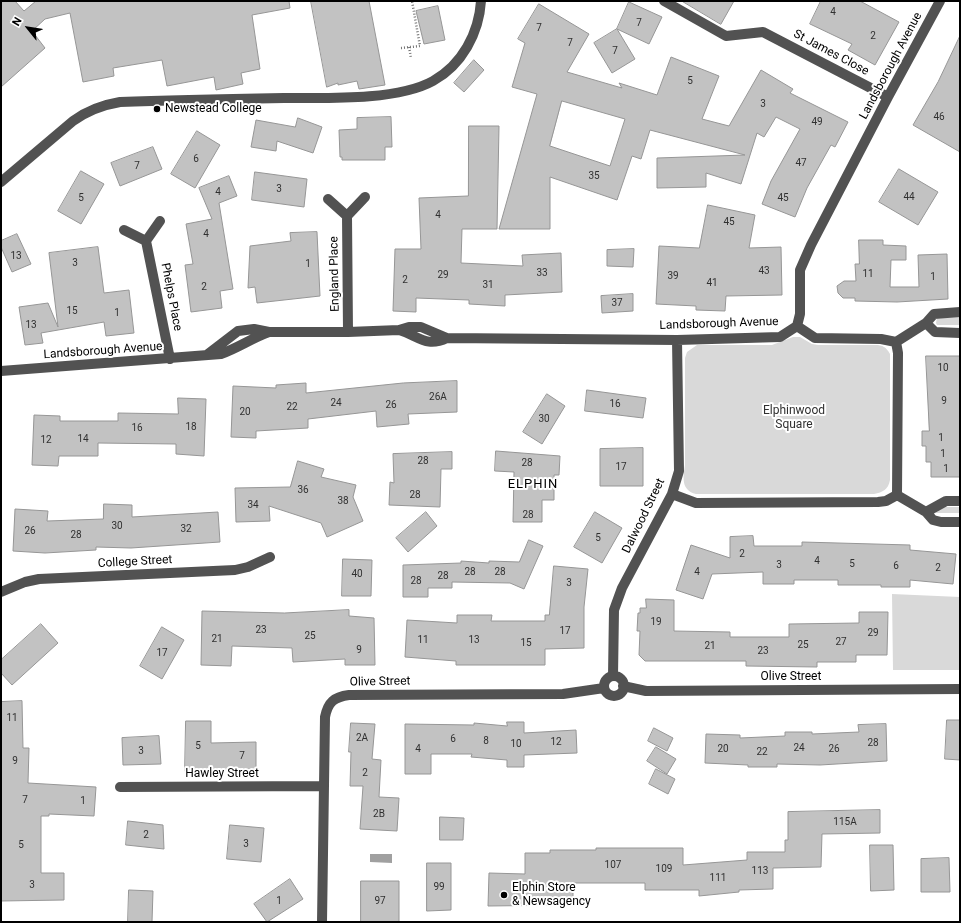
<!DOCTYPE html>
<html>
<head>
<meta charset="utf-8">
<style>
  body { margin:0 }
  #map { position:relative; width:961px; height:923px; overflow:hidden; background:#fff; font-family:Roboto,sans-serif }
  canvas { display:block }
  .frame { position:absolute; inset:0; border:2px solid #000; pointer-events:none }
  .north { position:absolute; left:8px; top:8px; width:40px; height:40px; -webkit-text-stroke:3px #fff; paint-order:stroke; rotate:300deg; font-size:11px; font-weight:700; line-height:16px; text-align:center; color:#000 }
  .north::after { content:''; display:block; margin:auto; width:14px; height:18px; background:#000; clip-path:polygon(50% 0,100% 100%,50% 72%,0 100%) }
</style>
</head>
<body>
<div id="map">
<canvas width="961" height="923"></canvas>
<div class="frame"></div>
<div class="north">N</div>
</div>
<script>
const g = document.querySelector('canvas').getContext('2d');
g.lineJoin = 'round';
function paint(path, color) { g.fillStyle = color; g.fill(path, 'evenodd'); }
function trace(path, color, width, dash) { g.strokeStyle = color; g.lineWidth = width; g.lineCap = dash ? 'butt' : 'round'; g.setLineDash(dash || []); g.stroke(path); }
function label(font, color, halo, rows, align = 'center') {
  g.font = font + ' Roboto,sans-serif'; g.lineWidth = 4; g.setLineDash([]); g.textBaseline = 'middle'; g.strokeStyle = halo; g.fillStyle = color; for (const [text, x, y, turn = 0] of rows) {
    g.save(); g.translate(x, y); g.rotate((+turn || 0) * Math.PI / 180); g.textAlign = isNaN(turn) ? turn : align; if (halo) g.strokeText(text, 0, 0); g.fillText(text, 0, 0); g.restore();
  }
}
const green = new Path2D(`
  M937 317H960V325H937L936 323Z
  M793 337H800L812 344 818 345H875C883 345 886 347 890 354V480C888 490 883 492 874 494H696C681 490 683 478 685 465V358L687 352 697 345H772Z
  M940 507H960V513H936L935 512Z
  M892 594 960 597V670H893Z`);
const water = new Path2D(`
  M370 854H392V863L370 862Z`);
const building = new Path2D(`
  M1 1H15L24 11 36 1H289L290 8 252 15 260 69 241 73 243 84 216 90 214 77 167 86 162 60 113 68 114 76 83 82 70 13 45 19 32 31 45 48 1 87Z
  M311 1H369L385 85 359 89 357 81 338 85V83L327 87Z
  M682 1H734L721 24Z
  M821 1H860L899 22 875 65 848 50 852 44 810 24Z
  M629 2 662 17 649 44 617 29Z
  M539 4 589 34 567 72 622 88 619 83 657 95 671 57 719 76 702 119 729 126 761 70 793 89 790 93 848 122 835 147 831 145 807 188 795 217 762 204 771 181 800 129 776 117 764 137 757 133 741 184 706 173V187L657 188V158L745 155 650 130 641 159 632 156 617 200 550 177V229H499L537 94 512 87 525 43 518 39ZM562 101 625 119 610 166 550 146Z
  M438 6 445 40 424 44 416 11Z
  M617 29 635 59 612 73 594 43Z
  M960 36V152L913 125 938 82Z
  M474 60 484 70 464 92 454 83Z
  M391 117 392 147H385V160H342V157H340L339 130 357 129V118Z
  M298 118 322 127 313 153 277 141 276 151 251 147 256 120 295 127Z
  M469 126H499L497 229H462L461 263 523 266 522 255 561 253 562 292 505 295V306L469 304V300L416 298V312L393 311 395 249H421L419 198 468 196Z
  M197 131 220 145 195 188 171 174Z
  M153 147 162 169 120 186 111 163Z
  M899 169 938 192 918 225 879 202Z
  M81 171 104 184 81 224 58 211Z
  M255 172 307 179 304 207 252 200Z
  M229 176 237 196 219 203 233 289 220 291 222 308 191 312 185 265 193 264 186 224 212 219 199 188Z
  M708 205 755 215 749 248 781 247 782 295 726 296 725 311 696 310V306L656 304 659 246 699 248Z
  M317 232 320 296 257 303 255 287 248 288 250 246 291 241 290 233Z
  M17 234 31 264 12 272 1 247V241Z
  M859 240H883V245L906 246V260H891L890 287H919L918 255 947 254 948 299 897 302 855 301V298H843L838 293 837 286 844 281H856L855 264H859Z
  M98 247 104 293 129 290 134 333 106 336 104 322 41 333 43 343 25 345 19 307 48 303 58 327 49 253Z
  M634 249 633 267 607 266V250Z
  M633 294V311L602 313 601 296Z
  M926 356H960V477H931V462H926V446H922V431H929Z
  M457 381V412L408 414 409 424 377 427 376 411 308 419V428L256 431V438L231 437 233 386 276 388V385L306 383V393L403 383Z
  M587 390 646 398 643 418 585 411Z
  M547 394 565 406 542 444 523 432Z
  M178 398 206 399 204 456 176 454V444L98 443V456H59L58 466 32 465 34 415 60 416V421H118V413L178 414Z
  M643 448V486H600V449Z
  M496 451 560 456 559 475H554V486H550L554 488V500H542V522H513L514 472 495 471Z
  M452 452V469H441L440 507 389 505 390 482 394 483 393 454Z
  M298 461 324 469 321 477 356 485 353 497 363 521 327 537 321 523 269 506 270 521 236 522 235 488 290 487Z
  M104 504 132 505V517L218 512 220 542 131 548 96 547V550L45 553 13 551 15 509 48 511 47 521 103 519Z
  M426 512 437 526 408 552 396 538Z
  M595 512 622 528 602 563 574 547Z
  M753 536 754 546H802V542L910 545V550L956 554 953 584 910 580V587H881V585H838V580H794V584H763V572L712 574 703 599 676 590 691 545 730 558V537Z
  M529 540 543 546 524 589 510 583 452 582V588H428V597H403V565L461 563V561L489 563V561L519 562Z
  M343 559 372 560 371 596H342Z
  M554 566 588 569 584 607V648L545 649V665H456V661L405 657 407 620 457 623V615H492L491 621H545V615H549Z
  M646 599 674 600V631L730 632V637H789V624L859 623V612H888L887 655H856V662H817V667L746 666V661H645L639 655 640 631H637L638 613H640V608H646Z
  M349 610V616L374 618 375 665H345V659L293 662 292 648 232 646 231 666 201 665 202 611 284 613Z
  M41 624 58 643 12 685 1 673V660Z
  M162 627 184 640 162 679 140 666Z
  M22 701 23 748H29L28 783 96 787 94 816 49 814V816H41V873H64V900L1 901V702Z
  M947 720H960V760L945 759Z
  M186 721H211V743L256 742V769L185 771Z
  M507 722H524V733L576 730 577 753 524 755V767H507V760L471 757 472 754H431V774H405V724L474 725V723L507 726Z
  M351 723 375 724 372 759 381 760 379 797 399 798 397 831 360 829 363 786H350L351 752H349Z
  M886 724 887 761 820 765 777 764V767H748V765L705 763 706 734 740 735V738L785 736V732H812V734L859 732 858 725Z
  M654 728 673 738 667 751 648 741Z
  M159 736 161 764 123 765 122 738Z
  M656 747 676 759 667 774 647 761Z
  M656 769 675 779 668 794 649 784Z
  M880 810V833L822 834 821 867 773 868V889L739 890V892L699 896V890H645V883H573V905L488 906 489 873 525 874V853H550V850H596V848H683V865L747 860V852H785V840H788V812Z
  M440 817 464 818 463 840H440Z
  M128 821 163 825 164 849 126 845Z
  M230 825 264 828 261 862 227 859Z
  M870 845H893L894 890 871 891Z
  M949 858 950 892H921V859Z
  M427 863H451V910L427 911Z
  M290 879 303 899 267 922 254 904Z
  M361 881H399V922H361Z
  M129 890 153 891 152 922H128Z`);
const path = new Path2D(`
  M409 47 411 58
  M401 48 420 46 412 1`);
const minor = new Path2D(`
  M664 1 726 36 763 32 888 97
  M1 182 73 121C88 110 102 105 120 102 175 100 229 99 284 98 325 98 397 101 433 81 462 65 479 33 481 1
  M328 199 347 216
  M124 230 146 241 170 359
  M146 241 160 221
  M926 323 935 332 960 333
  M399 330C419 336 426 348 447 338L677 340 780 337 797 326 800 314V270L811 245 888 97 940 1
  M348 332 347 216 365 197
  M896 342 926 323 934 314 960 312
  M208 354 238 331 254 329 269 332H348L399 330 409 327H421L447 338
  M1 371 221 354C238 348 252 338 269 332
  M672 494 696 503 878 502 886 501 897 495 898 353 896 342 881 339 815 338 797 326
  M897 495 926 512 933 520 941 522H960
  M926 512 946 501H960
  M1 592 25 582 39 579 235 570 248 567 270 557
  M613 676 614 610 622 588 672 494 679 471 677 340
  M604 686a10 10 0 1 1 20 0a10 10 0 1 1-20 0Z
  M623 686 646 691 960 689
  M120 787 324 786
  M322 922 325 717C328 702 334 697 349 695L563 694 604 688`);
const markers = [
  [157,109,4,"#000"],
  [504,895,4,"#000"]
];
const numberNames = [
  ["4",833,12],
  ["7",639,23],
  ["7",539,28],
  ["2",873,36],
  ["7",570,43],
  ["7",615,51],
  ["5",690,81],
  ["3",763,104],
  ["46",939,117],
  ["49",817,122],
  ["6",196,159],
  ["47",801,163],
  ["7",137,166],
  ["35",594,176],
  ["3",279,189],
  ["4",218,192],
  ["44",909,197],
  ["5",81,198],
  ["45",783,198],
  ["4",438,215],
  ["45",729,222],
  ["4",206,234],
  ["13",16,256],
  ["3",75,263],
  ["1",308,264],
  ["43",764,271],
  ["33",542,273],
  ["11",868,274],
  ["29",443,275],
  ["39",673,276],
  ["1",933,277],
  ["2",405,280],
  ["41",712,283],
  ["31",488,285],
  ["2",204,287],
  ["37",617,303],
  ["15",72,311],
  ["1",117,313],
  ["13",31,325],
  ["10",943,368],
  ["26A",438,397],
  ["9",944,401],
  ["24",336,403],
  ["16",615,404],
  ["26",391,405],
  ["22",292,407],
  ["20",245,412],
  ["30",544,419],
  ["18",191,427],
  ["16",137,428],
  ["1",941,438],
  ["14",83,439],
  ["12",46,440],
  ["1",943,454],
  ["28",423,461],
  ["28",527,463],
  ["17",621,467],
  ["1",946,469],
  ["36",303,490],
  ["28",415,495],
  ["38",343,501],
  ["34",253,505],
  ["28",528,515],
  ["30",117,526],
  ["32",186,529],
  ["26",30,531],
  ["28",76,535],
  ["5",598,538],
  ["2",742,554],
  ["4",817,561],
  ["5",852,564],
  ["3",779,565],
  ["6",896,566],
  ["2",938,568],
  ["28",470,572],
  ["28",500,572],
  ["4",697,572],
  ["40",357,574],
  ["28",443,576],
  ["28",416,581],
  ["3",569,583],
  ["19",656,622],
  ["23",261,630],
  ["17",565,631],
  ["29",873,633],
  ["25",310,636],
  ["21",217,639],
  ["11",423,640],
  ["13",474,640],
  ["27",841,642],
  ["15",526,643],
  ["25",803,645],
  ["21",710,646],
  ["9",359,650],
  ["23",763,651],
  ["17",162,653],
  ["11",12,718],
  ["2A",362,738],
  ["6",453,739],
  ["8",486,741],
  ["12",556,742],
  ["28",873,743],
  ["10",516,744],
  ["5",198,746],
  ["24",799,748],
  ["4",418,749],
  ["20",723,749],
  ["26",834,749],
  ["3",141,751],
  ["22",762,752],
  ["7",242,756],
  ["9",15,761],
  ["2",365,773],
  ["7",25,800],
  ["1",83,801],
  ["2B",379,814],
  ["115A",845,822],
  ["2",146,835],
  ["3",246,844],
  ["5",21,845],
  ["107",613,865],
  ["109",664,869],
  ["113",760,871],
  ["111",718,878],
  ["3",32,885],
  ["99",439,887],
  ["1",279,901],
  ["97",380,901]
];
const streetNames = [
  ["St James Close",831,53,28],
  ["Landsborough Avenue",891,66,-62],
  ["England Place",335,274,-91],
  ["Phelps Place",171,297,79],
  ["Landsborough Avenue",719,324,-2],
  ["Landsborough Avenue",103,351,-4],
  ["Dalwood Street",644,516,-64],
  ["College Street",135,562,-3],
  ["Olive Street",791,677],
  ["Olive Street",380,682,-1],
  ["Hawley Street",222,774]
];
const poiNames = [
  ["Newstead College",165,109],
  ["Elphin Store",512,888],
  ["& Newsagency",512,902]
];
const parkNames = [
  ["Elphinwood",794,411],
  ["Square",794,425]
];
const neighbourhoodNames = [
  ["ELPHIN",533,485]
];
paint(green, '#d9d9d9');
paint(water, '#a0a0a0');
paint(building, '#c2c2c2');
trace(building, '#969696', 1);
trace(path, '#747474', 2.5, [1, 2]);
trace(minor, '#525252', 10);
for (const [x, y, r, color] of markers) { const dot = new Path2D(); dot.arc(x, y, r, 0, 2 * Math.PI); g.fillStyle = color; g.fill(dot); trace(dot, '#fff', 1.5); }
label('10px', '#303030', null, numberNames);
label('12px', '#000', '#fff', streetNames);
label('12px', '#000', '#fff', poiNames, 'left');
label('12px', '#303030', '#fff', parkNames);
g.letterSpacing = '1px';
label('13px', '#000', '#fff', neighbourhoodNames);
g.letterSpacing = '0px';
</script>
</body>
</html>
